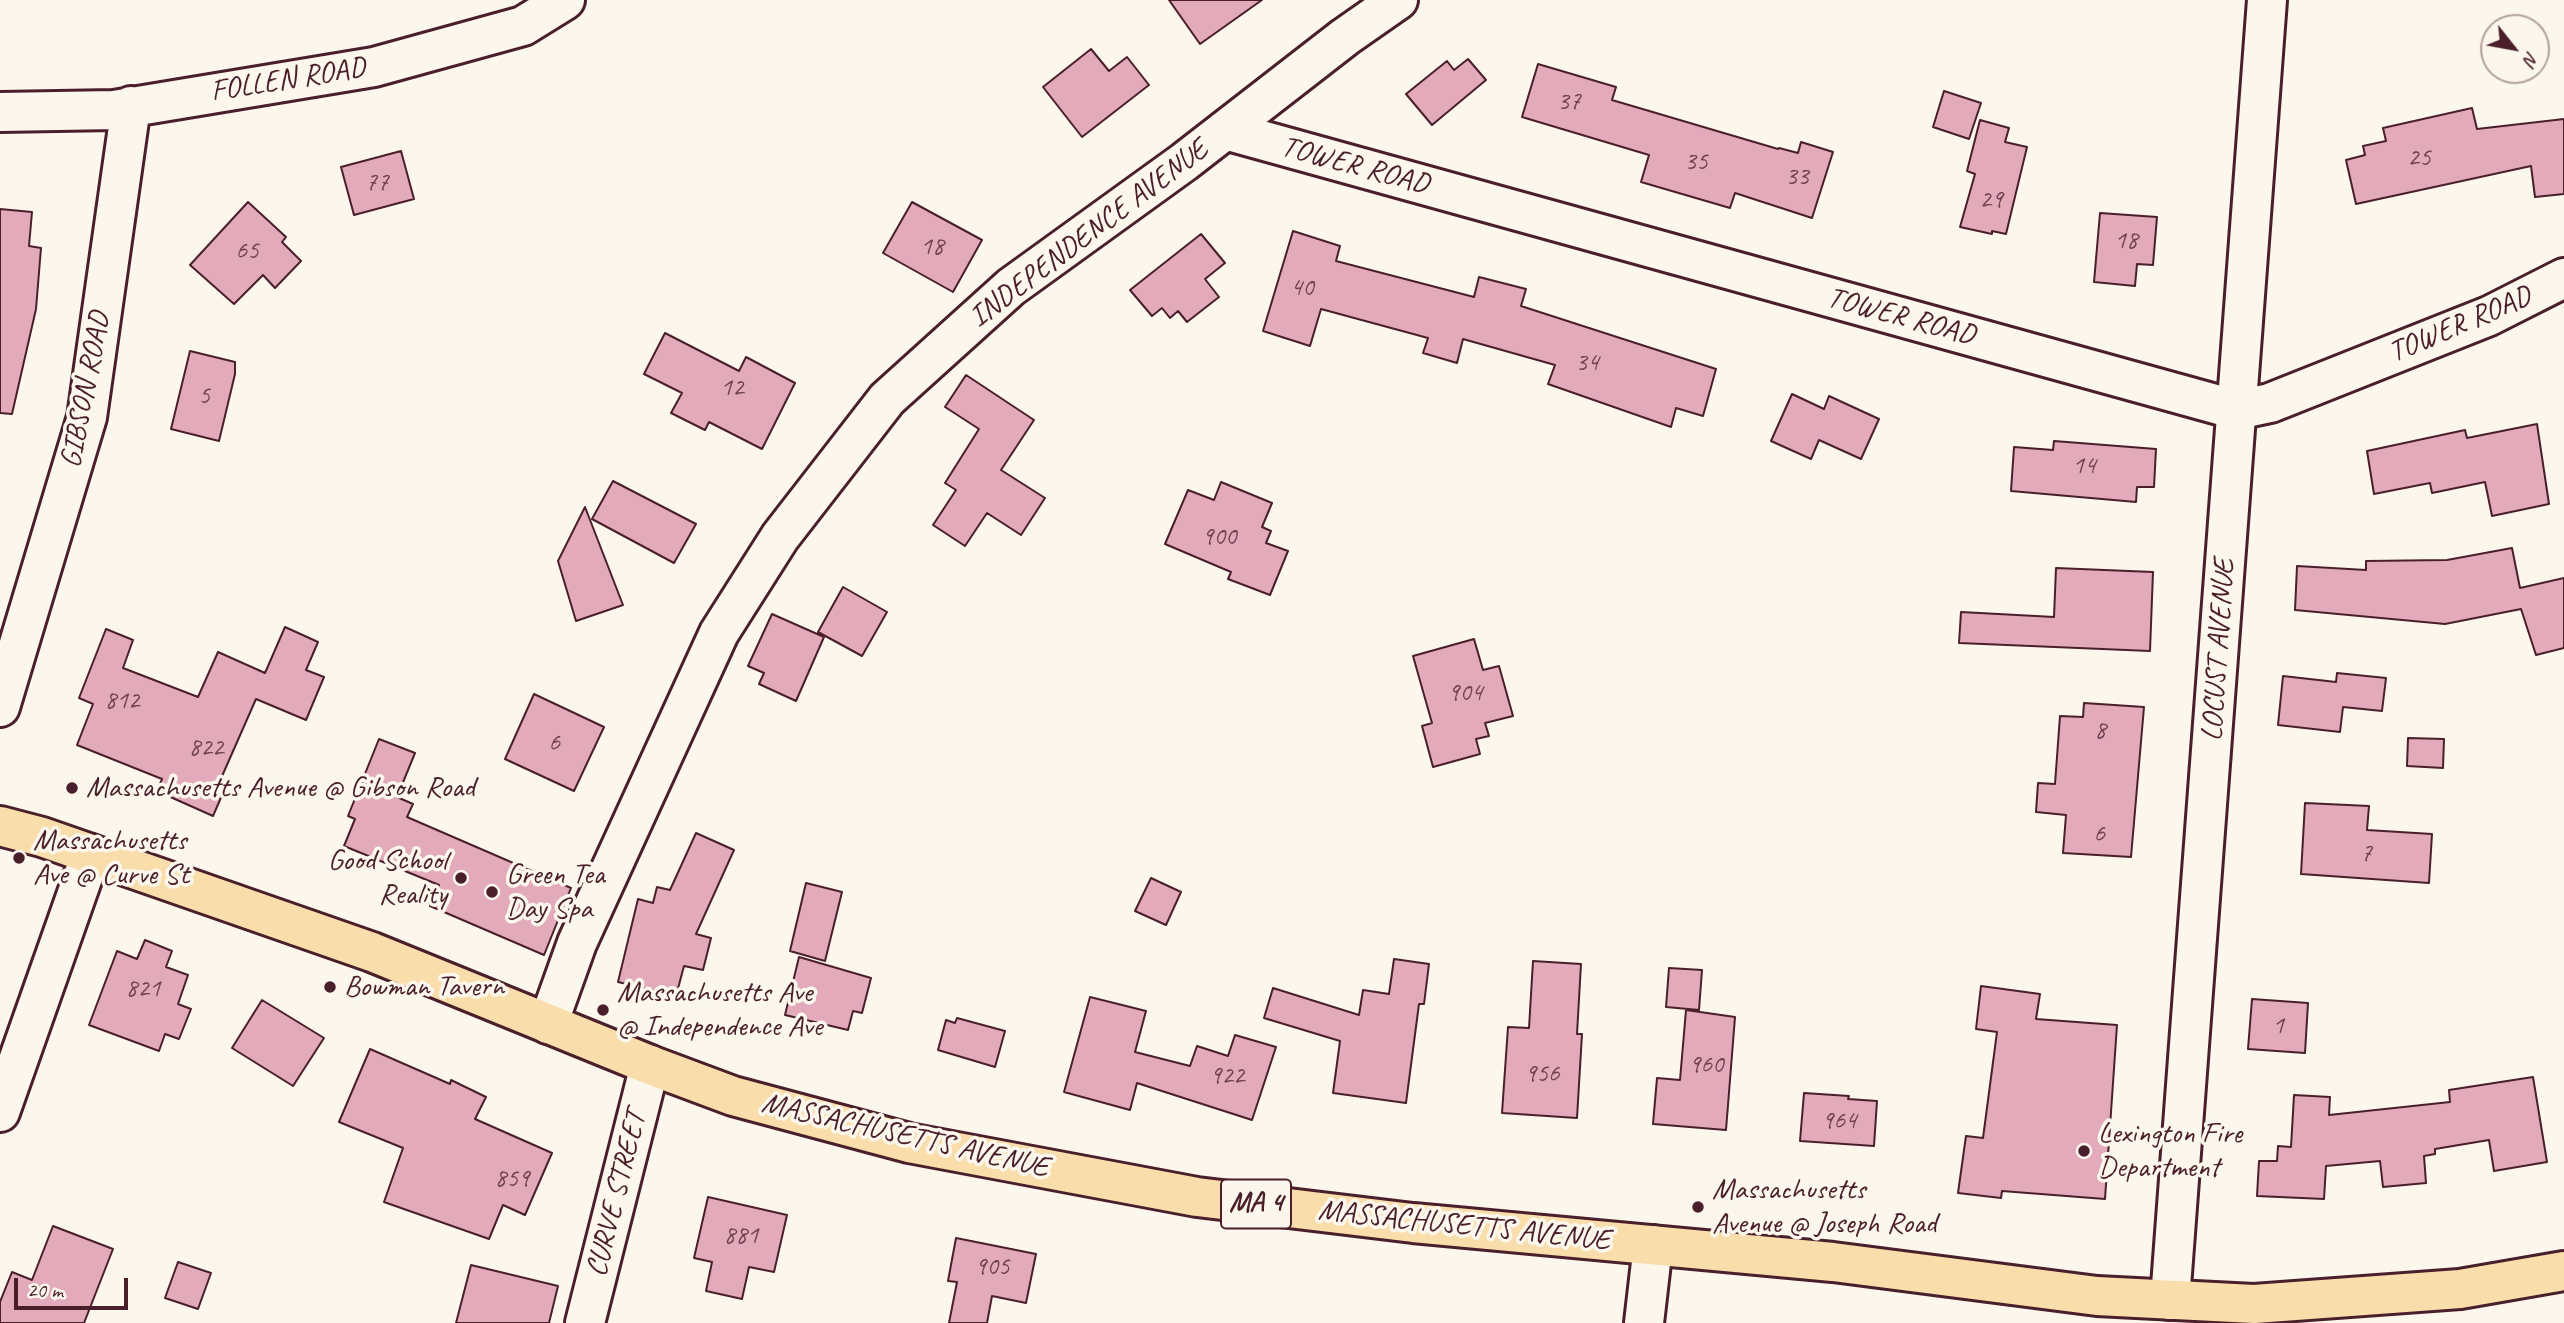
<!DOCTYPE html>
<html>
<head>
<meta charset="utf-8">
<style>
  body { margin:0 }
  #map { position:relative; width:2564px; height:1323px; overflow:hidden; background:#fbf7ec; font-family:Caveat,sans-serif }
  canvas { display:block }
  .north { position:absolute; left:2480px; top:14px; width:70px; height:70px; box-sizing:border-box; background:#fbf7ec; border:2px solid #b4a19f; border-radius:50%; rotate:121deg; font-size:19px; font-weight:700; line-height:28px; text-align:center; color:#4a1f2b }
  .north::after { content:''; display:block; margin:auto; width:24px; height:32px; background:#4a1f2b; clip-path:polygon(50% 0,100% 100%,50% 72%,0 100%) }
  .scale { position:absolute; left:14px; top:1278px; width:114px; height:32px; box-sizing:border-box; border:4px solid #4a1f2b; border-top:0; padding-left:9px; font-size:21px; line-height:24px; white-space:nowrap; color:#4a1f2b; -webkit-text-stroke:5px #fbf7ec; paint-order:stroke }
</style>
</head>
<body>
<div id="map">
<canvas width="2564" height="1323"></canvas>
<div class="north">N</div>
<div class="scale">20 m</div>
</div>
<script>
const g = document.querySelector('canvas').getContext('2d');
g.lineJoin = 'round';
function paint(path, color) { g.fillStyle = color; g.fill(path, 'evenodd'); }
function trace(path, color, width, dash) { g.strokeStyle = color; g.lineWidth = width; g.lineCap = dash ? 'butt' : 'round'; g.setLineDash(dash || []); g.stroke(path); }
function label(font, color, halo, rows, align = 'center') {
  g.font = font + ' Caveat,sans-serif'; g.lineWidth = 7; g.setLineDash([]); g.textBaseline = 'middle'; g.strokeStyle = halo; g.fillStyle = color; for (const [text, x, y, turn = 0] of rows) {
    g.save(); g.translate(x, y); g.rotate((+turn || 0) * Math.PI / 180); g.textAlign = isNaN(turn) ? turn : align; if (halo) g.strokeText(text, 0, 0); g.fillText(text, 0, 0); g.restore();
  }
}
const building = new Path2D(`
  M1169 0H1262L1200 44Z
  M1091 49 1109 71 1127 57 1149 85 1082 137 1043 87Z
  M1468 59 1486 80 1432 125 1406 94 1447 61 1454 70Z
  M1538 64 1616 87 1612 100 1778 149 1779 148 1798 153 1801 142 1833 152 1812 218 1735 193 1730 208 1641 182 1649 155 1522 117Z
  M1944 91 1981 103 1969 139 1933 127Z
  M2472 108 2477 129 2564 119V194L2535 197 2531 166 2356 204 2346 160 2365 155 2363 146 2386 141 2383 128Z
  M1980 120 2009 128 2005 142 2027 147 2006 234 1992 231V234L1960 227 1975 174 1967 171Z
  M401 151 414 199 354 215 341 167Z
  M248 202 286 237 282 242 301 261 275 288 263 275 234 304 190 265Z
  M912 202 982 240 953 292 883 253Z
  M0 209 32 212 29 246 41 248 36 309 12 414 0 413Z
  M2100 213 2157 217 2153 265 2137 264 2135 286 2094 282Z
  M1293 231 1340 246 1336 261 1474 297 1479 277 1526 289 1521 306 1716 369 1703 416 1676 408 1671 427 1548 384 1555 365 1463 339 1457 363 1423 353 1428 338 1321 309 1310 346 1263 331Z
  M1201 234 1225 263 1205 279 1219 297 1187 322 1178 311 1170 318 1162 308 1152 316 1130 290Z
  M665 333 739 371 746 357 795 383 762 449 709 422 705 430 671 413 682 393 644 374Z
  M190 351 235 362V374L219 441 171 429Z
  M966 375 1034 420 1001 470 1045 498 1021 535 987 513 965 546 933 525 956 490 945 483 979 429 945 407Z
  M1792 394 1824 409 1829 396 1879 419 1861 459 1819 440 1811 459 1771 441Z
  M2537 424 2549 504 2492 516 2485 482 2432 493 2430 483 2374 494 2367 451 2465 430 2467 438Z
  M2054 441 2156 449 2154 487H2137L2136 502 2011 491 2014 447 2053 450Z
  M613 481 696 524 674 563 592 519Z
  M1221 482 1272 503 1262 527 1271 531 1266 543 1288 551 1270 595 1228 579 1231 572 1165 544 1188 490 1214 500Z
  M585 507 623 605 576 621 558 561Z
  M2512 548 2520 588 2564 578V648L2536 655 2521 609 2445 624 2295 610 2297 566 2366 570V561L2447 560Z
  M2056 568 2153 572 2150 651 1959 643 1961 612 2054 617Z
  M843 587 887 612 862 656 818 632Z
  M772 614 824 637 796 701 759 684 764 673 748 666Z
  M285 627 318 642 306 670 324 677 306 720 256 699 219 783 226 786 213 816 157 791 162 779 77 745 93 704 79 698 106 629 133 640 123 668 198 697 218 652 265 673Z
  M1474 639 1483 670 1499 666 1513 716 1485 723 1489 736 1476 739 1480 754 1433 767 1422 726 1432 723 1413 656Z
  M2337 673 2386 678 2382 711 2343 707 2340 732 2278 725 2283 676 2336 682Z
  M534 694 604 727 574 791 505 759Z
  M2084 703 2144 707 2131 857 2063 853 2066 815 2036 812 2038 783 2055 784 2060 716 2083 717Z
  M2408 738 2444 739 2443 768 2407 766Z
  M379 739 415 753 397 797 413 804 407 817 571 888 544 955 430 906 439 885 344 846 355 819 348 816Z
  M2305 803 2369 806 2367 830 2432 834 2429 883 2301 874Z
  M696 833 734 850 696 934 711 938 703 970 684 966 676 996 618 982 638 899 653 903 657 887 670 890Z
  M1151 878 1181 892 1166 925 1135 911Z
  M806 883 842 892 825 961 790 951Z
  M145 940 172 951 166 967 188 975 178 1004 191 1009 179 1039 165 1034 159 1051 89 1025 117 951 137 959Z
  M799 957 871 978 862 1013 853 1011 848 1030 785 1015Z
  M1394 959 1429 964 1424 1004H1419L1406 1103 1333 1093 1340 1041 1264 1018 1273 988 1359 1015 1363 990 1389 994Z
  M1533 961 1581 964 1577 1034H1582L1577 1118 1502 1113 1508 1027 1529 1028Z
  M1669 968 1702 970 1699 1010 1666 1007Z
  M1981 986 2040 994 2036 1019 2117 1025 2105 1199 2002 1191 2001 1198 1958 1193 1966 1136 1983 1138 1997 1032 1976 1029Z
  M1090 997 1146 1011 1135 1052 1190 1066 1197 1046 1228 1056 1235 1035 1276 1047 1252 1120 1137 1083 1130 1110 1064 1092Z
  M2252 999 2308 1003 2305 1053 2248 1049Z
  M262 1000 324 1038 293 1086 232 1048Z
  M1686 1010 1735 1017 1726 1130 1653 1124 1657 1078 1680 1080Z
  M957 1018 1005 1031 995 1067 938 1050 946 1020 955 1023Z
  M370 1049 450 1084 451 1080 486 1097 475 1119 552 1153 525 1215 503 1205 489 1239 384 1202 403 1148 339 1122Z
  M2533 1077 2547 1162 2494 1171 2489 1140 2435 1149V1154L2424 1156 2426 1183 2383 1187 2380 1161 2326 1166 2324 1199 2257 1196 2259 1161H2277L2278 1146 2291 1147 2294 1095 2330 1097 2329 1115 2450 1102 2449 1090Z
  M1804 1093 1849 1096 1848 1099 1877 1101 1874 1146 1800 1141Z
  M708 1197 787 1215 774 1272 749 1267 742 1299 706 1291 712 1262 694 1258Z
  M53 1226 113 1249 84 1323H0V1302L12 1272 32 1280Z
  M956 1238 1036 1254 1026 1303 992 1296 987 1323H949L957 1282 948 1281Z
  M178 1262 211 1273 198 1309 165 1298Z
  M471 1265 558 1286 549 1323H456Z`);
const minor = new Path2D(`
  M0 112 114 110 374 67 523 26 565 0
  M1225 130 2237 410 2270 403 2489 316 2564 278
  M0 707 87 417 131 106
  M548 1024 577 943 719 633 780 537 887 399 1011 287 1184 162 1345 37 1398 0
  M0 1112 91 854
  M2170 1300 2267 0
  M585 1323 650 1065
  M1644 1323 1653 1245`);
const major = new Path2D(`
  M0 826 42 837 372 952 650 1065 733 1096 909 1143 1197 1197 1413 1223 1833 1262 2097 1296 2254 1304 2460 1289 2564 1271`);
const markers = [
  [72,788,7,"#4a1f2b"],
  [19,858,7,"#4a1f2b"],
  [461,878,7,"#4a1f2b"],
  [492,892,7,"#4a1f2b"],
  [330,987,7,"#4a1f2b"],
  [603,1010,7,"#4a1f2b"],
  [2084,1151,7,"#4a1f2b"],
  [1698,1207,7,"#4a1f2b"]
];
const numberNames = [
  ["37",1569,102],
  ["25",2419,158],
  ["35",1696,162],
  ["33",1797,177],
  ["77",377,183],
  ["29",1991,200],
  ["18",2126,241],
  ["18",932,247],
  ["65",247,251],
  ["40",1302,288],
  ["34",1587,363],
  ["12",732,388],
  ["5",204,396],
  ["14",2084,466],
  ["900",1219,537],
  ["904",1465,693],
  ["812",122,701],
  ["8",2100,731],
  ["6",554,743],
  ["822",206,748],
  ["6",2099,834],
  ["7",2366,854],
  ["821",143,989],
  ["1",2278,1026],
  ["960",1706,1065],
  ["956",1542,1074],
  ["922",1227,1076],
  ["964",1839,1121],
  ["859",512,1179],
  ["881",741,1236],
  ["905",992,1267]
];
const shields = [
  [1256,1204,70]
];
const shieldNames = [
  ["MA 4",1256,1204]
];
const streetNames = [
  ["FOLLEN ROAD",288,80,-9],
  ["TOWER ROAD",1355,166,15],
  ["INDEPENDENCE AVENUE",1089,234,-37],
  ["TOWER ROAD",1901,317,15],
  ["TOWER ROAD",2460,325,-23],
  ["GIBSON ROAD",86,390,-79],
  ["LOCUST AVENUE",2219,650,-86],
  ["MASSACHUSETTS AVENUE",905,1136,13],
  ["CURVE STREET",617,1194,-76],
  ["MASSACHUSETTS AVENUE",1464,1226,6]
];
const poiNames = [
  ["Massachusetts Avenue @ Gibson Road",86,788],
  ["Massachusetts",33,841],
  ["Ave @ Curve St",33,875],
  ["Good School",447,861,"right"],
  ["Reality",447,895,"right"],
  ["Green Tea",506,875],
  ["Day Spa",506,909],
  ["Bowman Tavern",344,987],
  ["Massachusetts Ave",617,993],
  ["@ Independence Ave",617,1027],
  ["Lexington Fire",2098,1134],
  ["Department",2098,1168],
  ["Massachusetts",1712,1190],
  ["Avenue @ Joseph Road",1712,1224]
];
paint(building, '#e3aabb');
trace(building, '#4a1f2b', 2);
trace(minor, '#4a1f2b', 44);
trace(major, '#4a1f2b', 44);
trace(minor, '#fbf7ec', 38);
trace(major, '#f9deab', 38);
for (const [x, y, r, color] of markers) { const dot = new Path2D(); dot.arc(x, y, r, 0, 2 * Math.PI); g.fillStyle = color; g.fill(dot); trace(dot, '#fbf7ec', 2.5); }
label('26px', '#70424f', null, numberNames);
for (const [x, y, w] of shields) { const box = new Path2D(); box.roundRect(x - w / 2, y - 24.5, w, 49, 5); g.fillStyle = '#fbf7ec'; g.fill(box); trace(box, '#4a1f2b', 2); }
label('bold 28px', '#4a1f2b', null, shieldNames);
label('30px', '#4a1f2b', '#fbf7ec', streetNames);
label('30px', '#4a1f2b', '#fbf7ec', poiNames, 'left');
</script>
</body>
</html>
